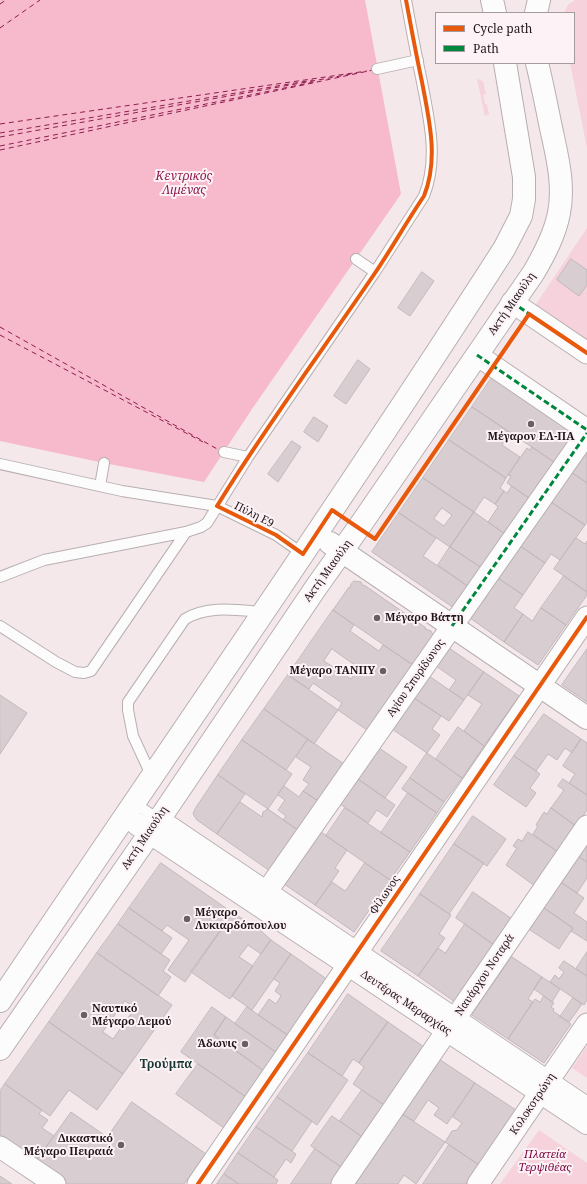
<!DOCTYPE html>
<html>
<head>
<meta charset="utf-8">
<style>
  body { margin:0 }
  #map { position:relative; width:587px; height:1184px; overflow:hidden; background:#f4e8eb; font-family:"Noto Serif",serif }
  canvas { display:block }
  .legend { position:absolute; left:435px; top:12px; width:140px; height:52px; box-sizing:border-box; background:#fdf3f6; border:1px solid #a49b9e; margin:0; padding:5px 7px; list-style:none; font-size:12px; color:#1f1619 }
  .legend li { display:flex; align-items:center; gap:8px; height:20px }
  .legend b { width:20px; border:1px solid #a49b9e }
</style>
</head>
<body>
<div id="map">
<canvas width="587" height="1184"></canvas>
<ul class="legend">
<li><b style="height:5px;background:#e8590c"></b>Cycle path</li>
<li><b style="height:5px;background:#00873e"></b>Path</li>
</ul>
</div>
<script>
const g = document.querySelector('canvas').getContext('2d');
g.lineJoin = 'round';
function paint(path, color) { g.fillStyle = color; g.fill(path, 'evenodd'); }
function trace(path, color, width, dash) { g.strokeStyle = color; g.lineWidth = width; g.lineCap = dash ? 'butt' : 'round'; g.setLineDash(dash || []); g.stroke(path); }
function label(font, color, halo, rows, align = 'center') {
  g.font = font + ' "Noto Serif",serif'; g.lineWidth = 4; g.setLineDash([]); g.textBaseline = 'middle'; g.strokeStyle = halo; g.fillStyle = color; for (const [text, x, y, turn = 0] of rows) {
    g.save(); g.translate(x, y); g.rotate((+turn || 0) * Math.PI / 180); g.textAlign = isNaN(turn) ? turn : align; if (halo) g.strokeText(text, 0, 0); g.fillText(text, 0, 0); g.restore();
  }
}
const green = new Path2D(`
  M575 0H587V148L570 63H574V13H564L568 5Z
  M477 79 483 81 486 94 483 95 485 104H487L489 114 485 116Z
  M587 228V342L534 307Z
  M587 1046V1078L572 1068Z
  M539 1130 587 1163V1184H500Z`);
const water = new Path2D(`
  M0 0H365L401 194 252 409 204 482 104 463 0 441Z`);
const ferry = new Path2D(`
  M0 4 6 0
  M0 28 40 0
  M0 124 367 71
  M0 133 313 80
  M0 137 357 73
  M0 146 314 82
  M0 150 373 70
  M0 327 219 450
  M0 335 203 442`);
const building = new Path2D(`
  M571 259 587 270V285L579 296 557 280Z
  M422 272 434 281 410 316 398 308Z
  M358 360 370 369 346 404 334 396Z
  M493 376 574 433 554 462 472 407Z
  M472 407 511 433 502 445 520 457 506 478 449 440Z
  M314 417 328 426 318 442 304 432Z
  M449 440 506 478 500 488 504 491 495 504 484 497 474 512 423 478Z
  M292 441 301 447 278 482 268 474Z
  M532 447 554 462 529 498 507 483 511 476 508 475 527 448 530 450Z
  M587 450V483L571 472Z
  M571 472 587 483V522L585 525 551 502Z
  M423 478 474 512 450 547 399 513ZM442 508 452 515 444 526 434 519Z
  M512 486 529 498 505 534 488 522 498 507 495 504 504 491 507 493Z
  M551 502 585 525 560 560 551 554 545 563 520 546Z
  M474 512 505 534 482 568 450 547Z
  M399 513 436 538 423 556 469 587 454 608 372 552Z
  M576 538 585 544 587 541V592L554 569Z
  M520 546 545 563 523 595 498 578Z
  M450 547 482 568 469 587 438 565Z
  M564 576 587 592V595L566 625 541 608Z
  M498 578 523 595 514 608 523 614 504 642 470 618Z
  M354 581 361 582 363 586 364 585 426 628 425 629 431 631 433 635 413 665 333 610 349 587 350 588 351 584Z
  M541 608 566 625 538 665 504 642 523 614 532 621Z
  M333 610 354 625 350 631 379 651 383 645 413 665 367 730 338 710 342 703 313 683 309 689 288 675ZM332 649 359 668 351 679 324 661Z
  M449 648 484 672 464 700 449 690 456 680 436 666Z
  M587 649V702L562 685Z
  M484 672 519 696 484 746 464 731 482 704 468 695Z
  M288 675 338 710 314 744 264 709Z
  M429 676 464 700 449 721 414 698Z
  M0 695 27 713 0 754Z
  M414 698 441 716 432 729 440 735 427 753 392 729Z
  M264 709 308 739 286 770 242 740Z
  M544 714 581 739 572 753 565 748 557 760 548 754 536 771 514 756Z
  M458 727 484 746 462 778 436 759Z
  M308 739 344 764 318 801 303 791 309 784 303 780 311 767 296 757Z
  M581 739 587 743V795L569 783 575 774 563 766Z
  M242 740 292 774 268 809 218 775Z
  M379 748 407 767 385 798 358 779Z
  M427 753 462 778 444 802 410 778Z
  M514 756 540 774 530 788 536 793 526 807 494 785Z
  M218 775 245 794 217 834 197 820 193 814 195 809Z
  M410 778 444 802 437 813 402 789Z
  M358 779 395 805 387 817 377 810 368 823 340 804Z
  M563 779 587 795V810L576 826 551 808 564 790 558 786Z
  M284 786 299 797 303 791 318 801 298 830 283 820 286 816 278 810 285 800 278 795Z
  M408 793 437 813 410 852 381 833Z
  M240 802 262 817 263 812 268 809 298 830 270 871 217 834Z
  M345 808 410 852 390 880 326 836Z
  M551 808 576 826 558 852 533 834 538 826 536 825 544 812 547 814Z
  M473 816 506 839 487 866 454 844Z
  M321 832 347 850 335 868 339 871 315 905 284 884Z
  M528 832 558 852 535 886 506 865 517 848 513 846 518 839 522 841Z
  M454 844 484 863 449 914 420 894Z
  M587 845V862L579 857Z
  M579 857 587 862V878L577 893 562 883Z
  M161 863 233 913 185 982 168 970 189 940 167 925 162 931 129 908Z
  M365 863 390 880 354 932 315 905 332 882 345 891Z
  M562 883 584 898 574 913 587 922V941L571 931 573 928 544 908Z
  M473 892 512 919 494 945 456 918Z
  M420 894 451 915 439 934 445 938 418 976 381 951Z
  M129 908 172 938 161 954 118 924Z
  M544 908 573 928 559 949 530 930Z
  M233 913 258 928 271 940 261 954 248 945 239 957 253 966 230 999 191 972Z
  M118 924 170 960 163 971 171 977 158 996 97 953Z
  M465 924 494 945 455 1002 418 976 438 948 445 953Z
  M271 940 291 954 252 1010 232 996Z
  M587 952V976L576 969Z
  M97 953 172 1005 123 1074 49 1022ZM125 1001 135 1008 113 1039 103 1032Z
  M291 954 328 980 289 1036 258 1015 269 999 276 1004 281 996 275 991 280 983 274 979Z
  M512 957 542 977 528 999 533 1002 508 1039 472 1015Z
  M564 961 587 976V1000L584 1005 550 982 555 975 559 979 564 972 559 968Z
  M542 977 560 989 552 1002 534 989Z
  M348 994 388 1022 359 1063 353 1059 342 1076 308 1053Z
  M544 996 554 1003 551 1007 554 1009 553 1011 571 1024 544 1063 508 1039 535 999 540 1002Z
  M573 998 582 1004 569 1022 560 1017Z
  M212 1007 226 1017 214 1035 264 1071 246 1097 181 1052Z
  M247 1007 289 1036 277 1053 235 1024Z
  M226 1017 277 1053 264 1071 214 1035Z
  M49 1022 123 1074 97 1110 69 1090 50 1116 5 1084Z
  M388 1022 427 1049 387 1107 353 1084 364 1067 359 1063Z
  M308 1053 348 1080 317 1125 277 1097Z
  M439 1059 475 1083 447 1124 434 1115 439 1108 428 1100 414 1121 402 1114Z
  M198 1064 246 1097 224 1128 176 1094Z
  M475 1083 516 1110 479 1165 445 1142 452 1131 457 1130 462 1123 453 1117Z
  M5 1084 42 1110 39 1114 48 1120 42 1128 54 1136 35 1162 0 1137V1091Z
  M362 1090 387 1107 365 1139 340 1121Z
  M277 1097 312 1121 292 1151 256 1127Z
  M132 1102 206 1154 184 1184H67L35 1162 71 1112 107 1137Z
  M402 1114 445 1142 416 1184 404 1175 398 1184H355Z
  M332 1116 365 1139 344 1169 311 1146Z
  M256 1127 296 1154 291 1163 286 1159 274 1177 238 1153Z
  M449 1145 479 1165 466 1184H423Z
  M315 1149 344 1169 334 1184H291Z
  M238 1153 278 1180 276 1184H239L224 1174Z
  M224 1174 239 1184H217Z
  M0 1176 12 1184H0Z`);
const lane = new Path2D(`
  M377 69 418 60
  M356 259 375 272
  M224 452 248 457
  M0 464 122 491 217 506 276 535 303 554
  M100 486 104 463
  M0 577 44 560 186 532 201 527 207 523 248 457 375 272 424 196C439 159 429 119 422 82 416 54 411 27 406 0
  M0 626 56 662 75 672 84 673 91 671 186 532
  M152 777 133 736 128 710V702L185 619C208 605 237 610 263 612
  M134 803 158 819`);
const street = new Path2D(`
  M512 302 587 353
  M477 355 587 430
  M158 819 587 1108
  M258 904 587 433
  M0 1147 55 1184
  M198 1184 587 617
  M342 1184 587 826
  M478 1184 587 1024`);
const secondary = new Path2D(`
  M492 0 495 13
  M536 13 539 0
  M330 543 587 718
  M137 824 587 1123
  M0 1001C168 751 341 503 504 249L521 216 524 199V177L505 63
  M0 1049 150 833 317 586 359 527 534 272C545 253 555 234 559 213 565 183 556 152 550 123 546 103 542 83 537 63`);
const quiet = new Path2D(`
  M512 302 532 316
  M477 355 587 430
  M452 626 587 433`);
const cycleway = new Path2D(`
  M406 0C411 27 416 54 422 82 429 119 439 159 424 196 407 221 392 248 375 273 322 351 266 426 217 506L276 535 303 554 332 510 375 539 529 314 587 353
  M198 1184 587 617`);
const markers = [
  [531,424,4,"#6a6062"],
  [377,618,4,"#6a6062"],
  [383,671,4,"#6a6062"],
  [187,919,4,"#6a6062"],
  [84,1015,4,"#6a6062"],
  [245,1044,4,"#6a6062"],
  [121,1145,4,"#6a6062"]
];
const streetNames = [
  ["Ακτή Μιαούλη",512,304,-55],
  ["Πύλη Ε9",254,515,27],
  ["Ακτή Μιαούλη",328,571,-54],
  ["Αγίου Σπυρίδωνος",416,678,-55],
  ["Ακτή Μιαούλη",145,838,-56],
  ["Φίλωνος",385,895,-56],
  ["Ναυάρχου Νοταρά",485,975,-56],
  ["Δευτέρας Μεραρχίας",406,1003,34],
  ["Κολοκοτρώνη",533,1104,-56]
];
const poiNames = [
  ["Μέγαρον ΕΛ-ΠΑ",531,437,"center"],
  ["Μέγαρο Βάττη",385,618],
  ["Μέγαρο ΤΑΝΠΥ",375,671,"right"],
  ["Μέγαρο",195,913],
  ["Λυκιαρδόπουλου",195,926],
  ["Ναυτικό",92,1009],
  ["Μέγαρο Λεμού",92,1022],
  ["Άδωνις",237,1044,"right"],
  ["Δικαστικό",113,1139,"right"],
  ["Μέγαρο Πειραιά",113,1152,"right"]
];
const parkNames = [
  ["Πλατεία",545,1155],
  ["Τερψιθέας",545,1168]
];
const waterNames = [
  ["Κεντρικός",184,177],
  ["Λιμένας",184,191]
];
const neighbourhoodNames = [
  ["Τρούμπα",166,1065]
];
paint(green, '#f6d2dc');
paint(water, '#f6bacc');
trace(ferry, '#8f1c4f', 1, [5, 4]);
paint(building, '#d8ced1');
trace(building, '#c2b8bb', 1);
trace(lane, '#b8afb1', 12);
trace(street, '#b8afb1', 23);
trace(secondary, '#b8afb1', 24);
trace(lane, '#fdfcfc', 10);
trace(street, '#fdfcfc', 21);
trace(secondary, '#fdfcfc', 22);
trace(quiet, '#00873e', 3, [6, 3]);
trace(cycleway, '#e8590c', 4);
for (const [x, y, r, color] of markers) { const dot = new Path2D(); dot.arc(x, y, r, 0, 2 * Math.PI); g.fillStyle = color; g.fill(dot); trace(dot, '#fdf3f6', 1.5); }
label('11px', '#1f1619', '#fdf3f6', streetNames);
label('bold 11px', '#1f1619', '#fdf3f6', poiNames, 'left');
label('italic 11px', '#7a003e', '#fdf3f6', parkNames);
label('italic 12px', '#8f1c4f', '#fdf3f6', waterNames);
label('bold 12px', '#163731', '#fdf3f6', neighbourhoodNames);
</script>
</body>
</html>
